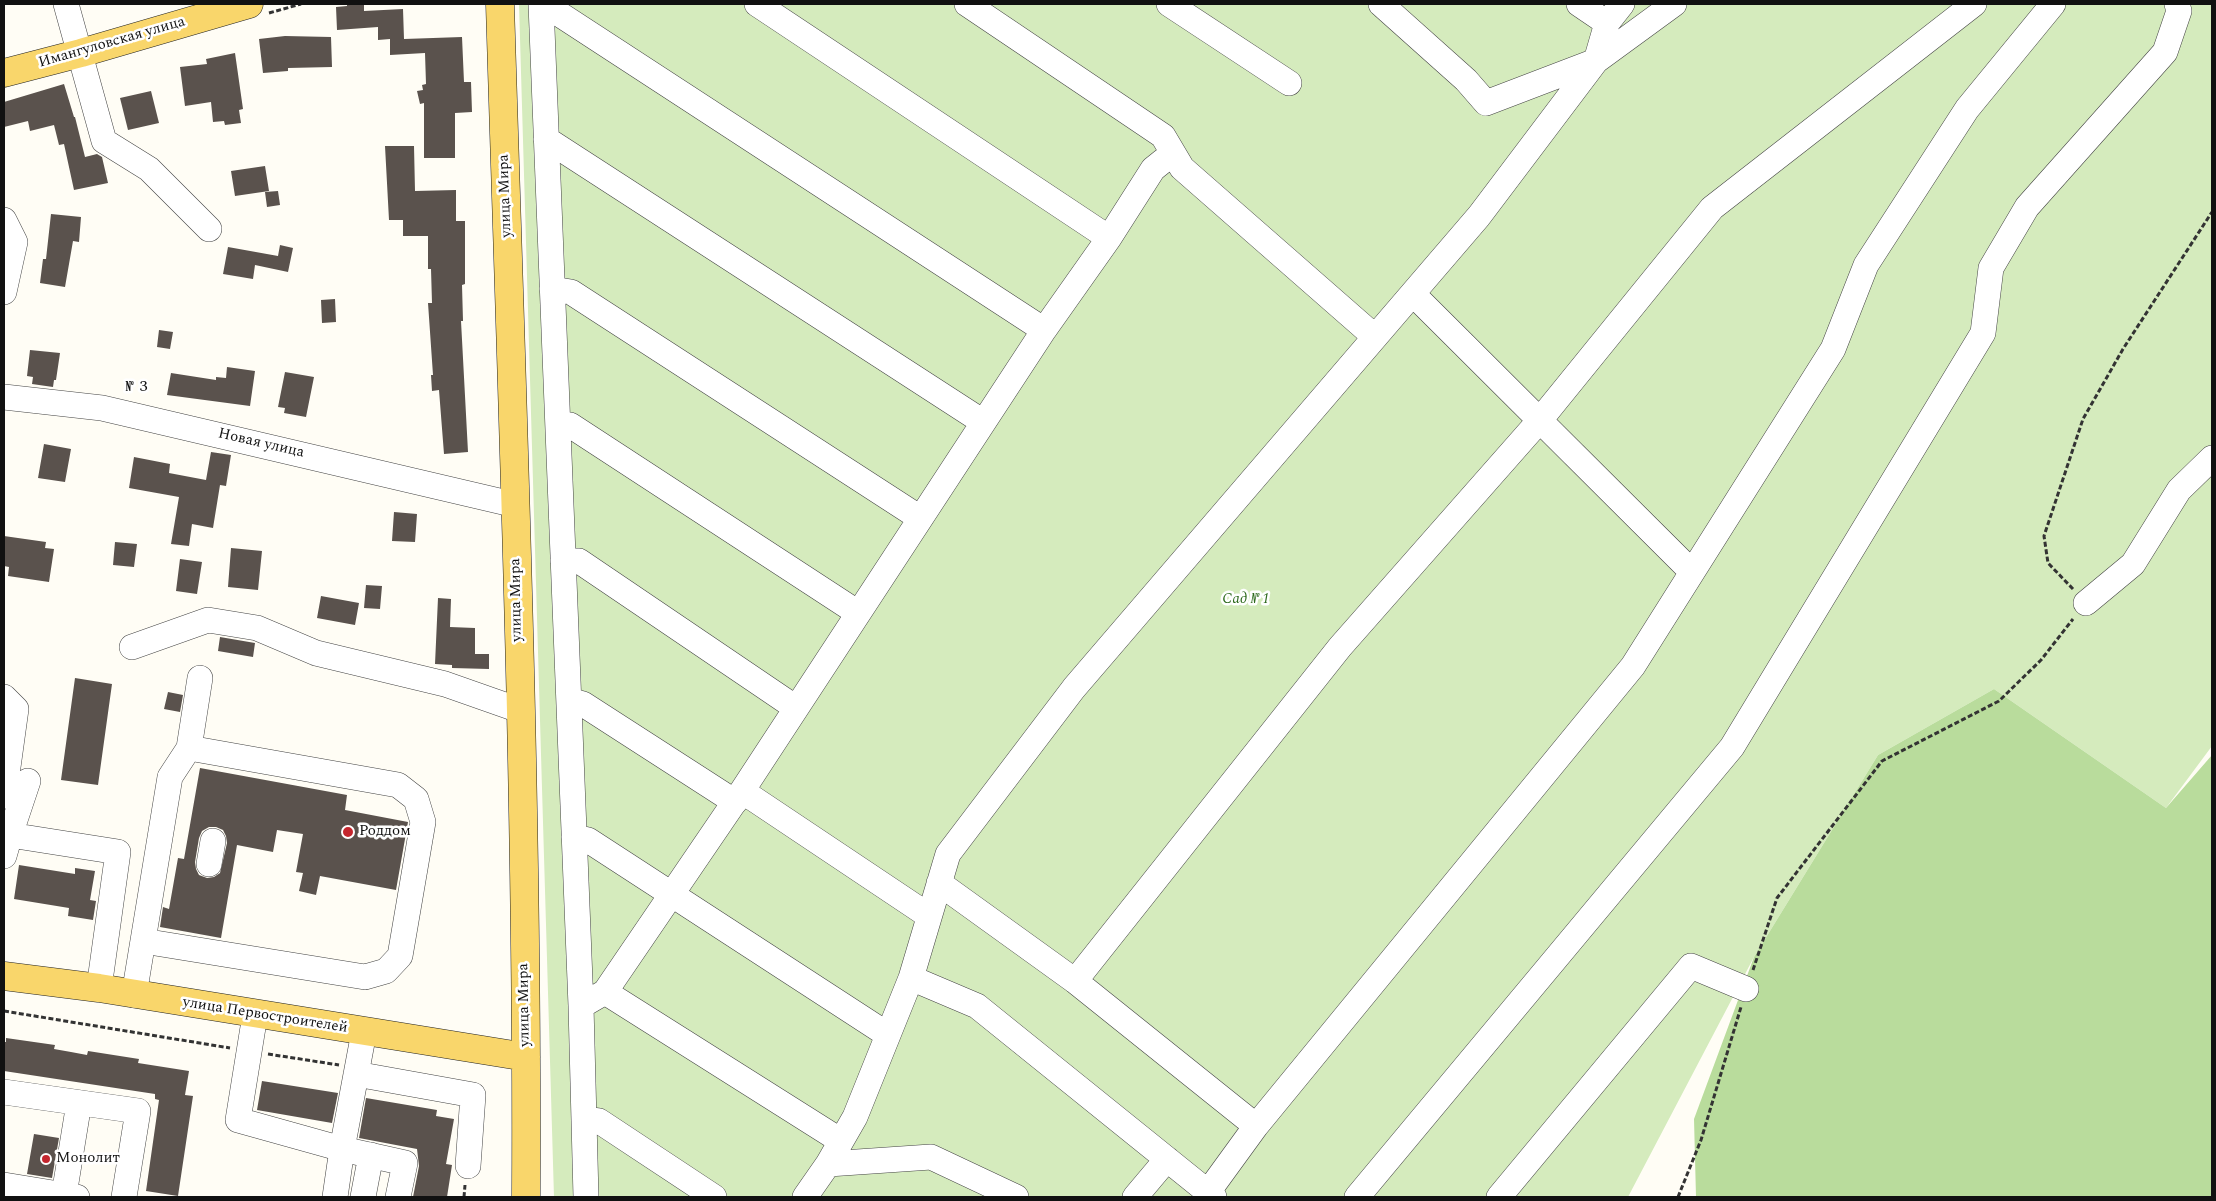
<!DOCTYPE html>
<html>
<head>
<meta charset="utf-8">
<style>
  body { margin:0 }
  #map { position:relative; width:2216px; height:1201px; overflow:hidden; background:#fffdf5; font-family:Spectral,serif }
  canvas { display:block }
  .frame { position:absolute; inset:0; border:5px solid #111; pointer-events:none }
</style>
</head>
<body>
<div id="map">
<canvas width="2216" height="1201"></canvas>
<div class="frame"></div>
</div>
<script>
const g = document.querySelector('canvas').getContext('2d');
g.lineJoin = 'round';
function paint(path, color) { g.fillStyle = color; g.fill(path, 'evenodd'); }
function trace(path, color, width, dash) { g.strokeStyle = color; g.lineWidth = width; g.lineCap = dash ? 'butt' : 'round'; g.setLineDash(dash || []); g.stroke(path); }
function label(font, color, halo, rows, align = 'center') {
  g.font = font + ' Spectral,serif'; g.lineWidth = 5; g.setLineDash([]); g.textBaseline = 'middle'; g.strokeStyle = halo; g.fillStyle = color; for (const [text, x, y, turn = 0] of rows) {
    g.save(); g.translate(x, y); g.rotate((+turn || 0) * Math.PI / 180); g.textAlign = isNaN(turn) ? turn : align; if (halo) g.strokeText(text, 0, 0); g.fillText(text, 0, 0); g.restore();
  }
}
const green = new Path2D(`
  M519 4H2212V746L2166 808 1994 689 1878 755 1754 957 1628 1197H554Z`);
const forest = new Path2D(`
  M1994 689 2166 808 2212 755V1197H1696L1694 1119 1754 957 1878 755Z`);
const building = new Path2D(`
  M347 4H364V11L403 9 404 39 462 37 464 82H471L472 112 455 113V158H424V103L420 104 417 91 423 90 422 85 426 84 425 53 390 55V39L378 40V27L337 30 336 7 347 6Z
  M285 36 331 37 332 67 288 68V71L263 73 259 39Z
  M235 53 243 109 239 110 241 123 225 125 224 121 213 122 211 102 185 106 180 67 207 64 206 59Z
  M64 84 74 117H75L85 157 97 154 102 157 108 183 74 190 64 144 59 145 54 125 30 131 28 121 4 127V102Z
  M151 91 159 123 128 130 120 98Z
  M385 146H414L415 191 456 190V221H465V284L462 285 463 321H461L468 452 444 454 439 390 432 391 431 375H433L428 303H432L431 269H428V236H403V220H389Z
  M265 166 269 191 235 196 231 171Z
  M278 191 280 205 267 207 265 192Z
  M51 214 81 217 79 242 73 241 65 287 40 283 43 259H46Z
  M280 245 293 248 288 272 255 265 253 279 223 274 228 247 278 256Z
  M335 299 336 322 322 323 321 300Z
  M159 330 173 332 170 349 157 347Z
  M30 350 60 353 56 380H54L53 387 32 384 33 377 27 376Z
  M227 367 255 371 250 406 167 395 171 373 216 380V377L226 378Z
  M285 372 314 377 306 417 284 413 285 408 278 407Z
  M44 444 71 449 65 482 38 478Z
  M211 452 231 455 226 486 220 485 213 528 192 524 189 546 171 544 179 497 129 488 134 457 170 464 169 473 206 480Z
  M394 512 417 514 415 542 392 541Z
  M4 536 46 542 45 548 54 549 49 582 8 576 9 567 4 566Z
  M115 542 137 544 134 567 113 565Z
  M231 548 262 551 258 590 228 587Z
  M180 559 202 562 197 594 176 591Z
  M366 585 382 586 380 609 364 608Z
  M321 596 359 603 355 625 317 618Z
  M438 598 451 599 450 627 475 628V654H489V669L452 668V665L435 664Z
  M220 637 255 643 253 657 218 651Z
  M75 678 112 684 98 785 61 780Z
  M168 692 183 695 180 712 164 709Z
  M200 768 347 795 345 810 408 822 396 890 320 876 316 895 299 891 303 873 296 872 303 834 277 830 273 852 237 845 221 938 160 927 163 907 169 909 178 858 184 859ZM209 827H216L223 830 226 836 227 843 220 873 214 877 207 878 199 875 196 869 195 862 199 838 202 831Z
  M19 865 75 874V868L95 871 90 900 96 901 93 920 68 916 69 908 14 899Z
  M6 1038 55 1045 54 1049 71 1052 87 1055 88 1051 139 1059 138 1063 189 1071 185 1095 193 1096 178 1196 146 1191 159 1100 155 1099V1094L4 1071V1042H6Z
  M262 1081 338 1093 332 1123 257 1110Z
  M366 1098 437 1110 436 1116 454 1119 446 1164 452 1165 447 1197H413L419 1166 417 1149 359 1138Z
  M34 1134 59 1138 52 1178 27 1174Z`);
const path = new Path2D(`
  M269 13 301 4
  M2073 589 2048 563 2044 536 2083 419 2123 349 2212 212
  M1753 970 1777 898 1882 761 1999 701 2041 660 2073 619
  M4 1011 230 1048
  M268 1054 339 1065
  M464 1197 465 1185
  M1678 1197 1701 1140 1741 1007`);
const minor = new Path2D(`
  M66 4 104 141 149 169 209 229
  M541 4 581 1006 586 1197
  M544 4 1044 330
  M757 4 1109 238
  M967 4 1163 136 1182 168 1375 337
  M1169 4 1289 83
  M1381 4 1466 80 1486 103 1596 61 1607 23 1622 4
  M1579 4 1607 23
  M546 139 983 422
  M4 220 15 242 4 292
  M552 289 571 292 920 518
  M1414 295 1692 572
  M4 397 102 408 516 505
  M558 425H570L858 613
  M563 561H579L796 708
  M2086 603 2133 564 2179 490 2212 458
  M132 647 208 620 257 628 316 653 445 684 519 710
  M4 697 16 709 4 796
  M569 700 583 704 735 802
  M742 791 929 916
  M10 835 28 781
  M574 837 588 840 888 1035
  M4 856 10 835 118 852 99 988
  M209 864 213 841
  M939 883 1075 981 1256 1126
  M143 941 365 977 386 971 400 956 423 822 416 799 398 785 189 748 200 678
  M911 978 977 1006 1214 1197
  M1075 981 1340 647 1540 420 1712 208 1974 4
  M605 992 841 1141
  M134 995 170 777 189 748
  M581 1006 605 992 742 791 1044 330 1109 238 1153 169 1173 153
  M255 1015 238 1120 342 1149 405 1163 398 1197
  M356 1074 473 1095 468 1166
  M4 1092 138 1111 124 1197
  M584 1119 599 1121 714 1197
  M828 1164 931 1157 1016 1197
  M4 1185 77 1197
  M1208 1192 1256 1126 1633 666 1833 349 1866 265 1967 109 2053 4
  M64 1195 79 1103
  M335 1197 342 1149 364 1032
  M363 1197 371 1155
  M805 1197 828 1164 855 1117 911 978 948 854 1074 688 1479 216 1596 61 1674 4
  M1135 1197 1167 1159
  M1357 1197 1732 747 1983 333 1991 268 2027 207 2165 52 2179 11 2177 4
  M1499 1197 1691 966 1746 989`);
const major = new Path2D(`
  M500 4C512 401 528 799 526 1197
  M4 73 81 53 249 4
  M4 976 99 988 526 1057`);
const markers = [
  [348,832,6,"#c4262e"],
  [46,1159,5,"#c4262e"]
];
const streetNames = [
  ["Имангуловская улица",112,43,-16],
  ["улица Мира",506,196,-92],
  ["Новая улица",261,444,13],
  ["улица Мира",517,600,-91],
  ["улица Мира",525,1005,-91],
  ["улица Первостроителей",265,1016,9]
];
const parkNames = [
  ["Сад № 1",1246,600]
];
const poiNames = [
  ["Роддом",359,832],
  ["Монолит",56,1159]
];
const neighbourhoodNames = [
  ["№ 3",137,388]
];
paint(green, '#d5ebbd');
paint(forest, '#b9dc9c');
paint(building, '#5a524d');
trace(minor, '#444', 26);
trace(major, '#222', 29);
trace(path, '#333', 3, [5, 2.5]);
trace(minor, '#fff', 25);
trace(major, '#f9d66b', 28);
for (const [x, y, r, color] of markers) { const dot = new Path2D(); dot.arc(x, y, r, 0, 2 * Math.PI); g.fillStyle = color; g.fill(dot); trace(dot, '#fff', 2); }
label('15px', '#111', '#fff', streetNames);
label('italic 15px', '#2f6b1f', '#fff', parkNames);
label('15px', '#111', '#fff', poiNames, 'left');
g.letterSpacing = '1px';
label('16px', '#111', '#fff', neighbourhoodNames);
g.letterSpacing = '0px';
</script>
</body>
</html>
